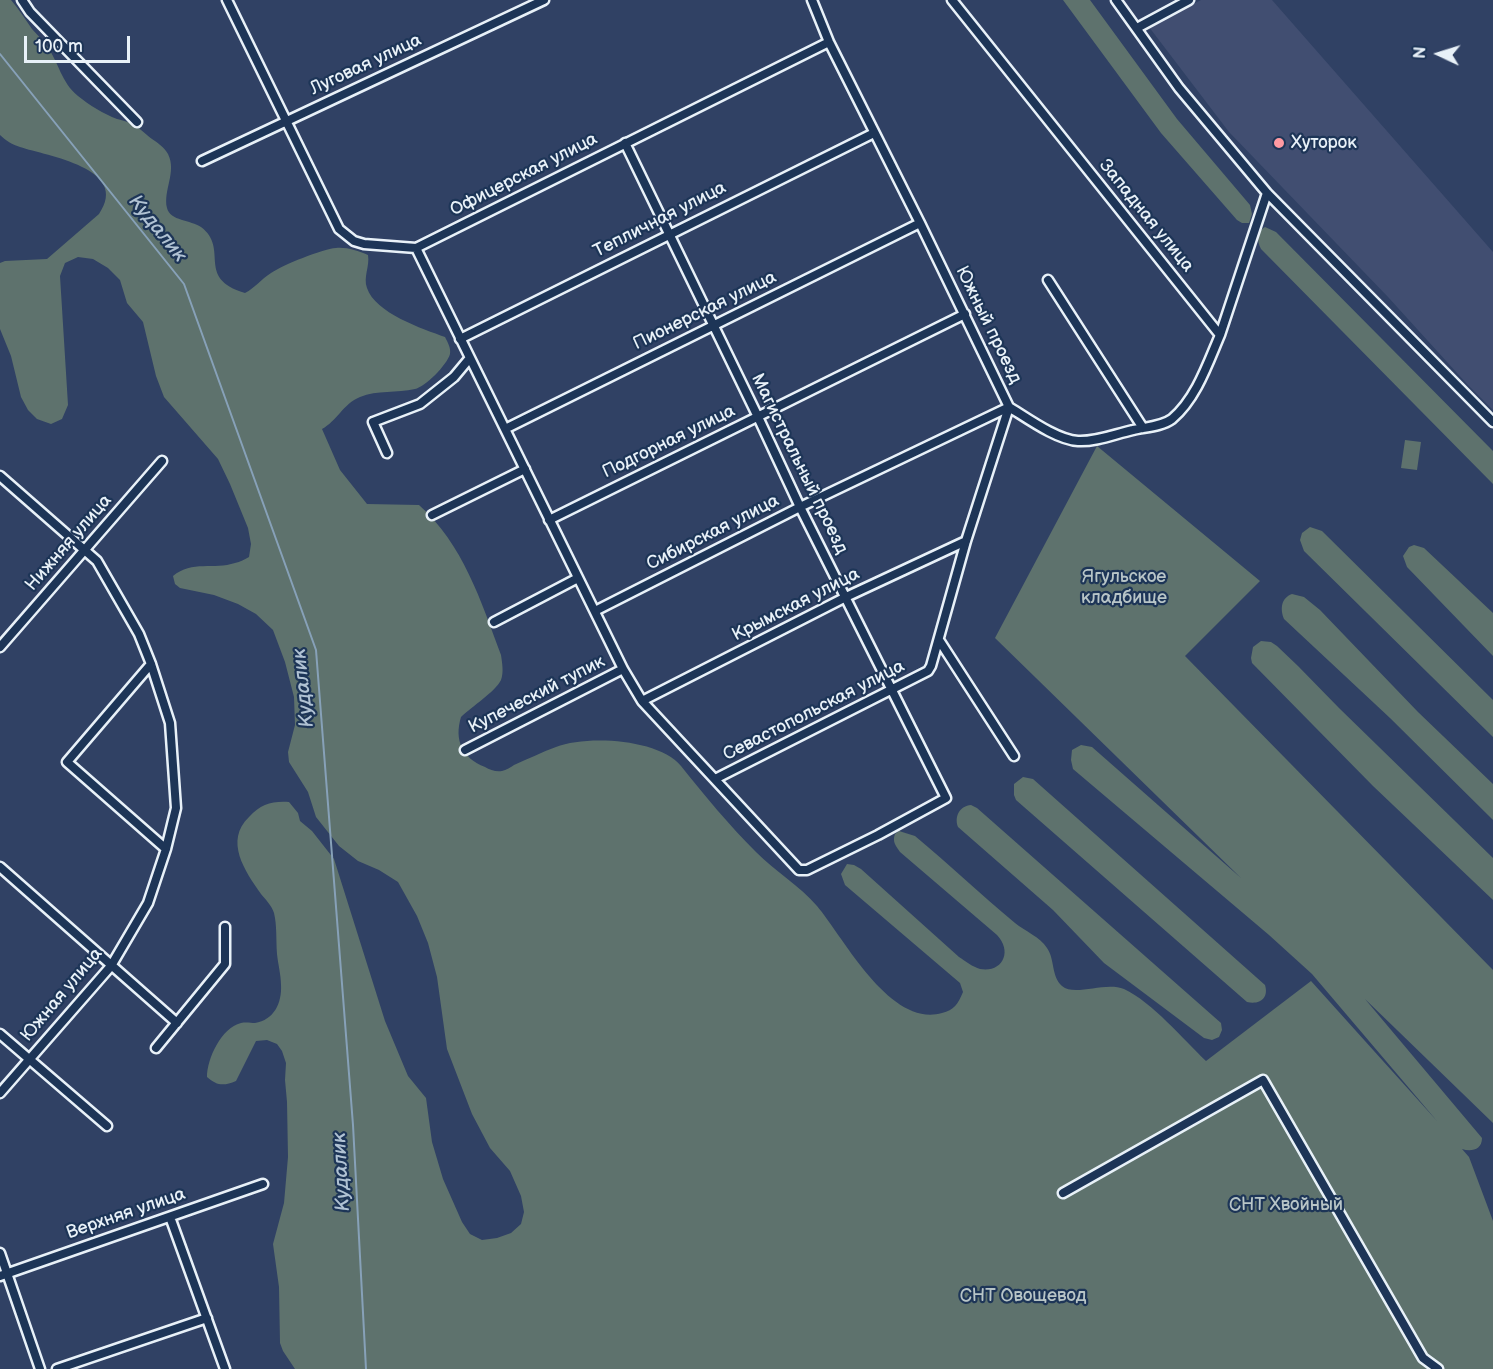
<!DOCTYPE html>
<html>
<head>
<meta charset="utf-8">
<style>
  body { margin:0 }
  #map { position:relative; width:1493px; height:1369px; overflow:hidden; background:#304164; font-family:"Balsamiq Sans",sans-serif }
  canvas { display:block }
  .north { position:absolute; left:1409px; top:24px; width:60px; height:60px; -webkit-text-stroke:4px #1d3557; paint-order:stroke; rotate:274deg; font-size:16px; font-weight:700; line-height:24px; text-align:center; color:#e8f1f8 }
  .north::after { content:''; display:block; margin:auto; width:21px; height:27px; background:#e8f1f8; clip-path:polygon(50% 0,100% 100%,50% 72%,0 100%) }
  .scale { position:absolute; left:24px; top:36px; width:106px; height:27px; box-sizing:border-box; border:3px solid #e8f1f8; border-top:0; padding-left:8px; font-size:18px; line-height:21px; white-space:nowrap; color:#e8f1f8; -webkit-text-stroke:4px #1d3557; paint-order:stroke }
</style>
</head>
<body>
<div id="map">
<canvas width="1493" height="1369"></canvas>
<div class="north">N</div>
<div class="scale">100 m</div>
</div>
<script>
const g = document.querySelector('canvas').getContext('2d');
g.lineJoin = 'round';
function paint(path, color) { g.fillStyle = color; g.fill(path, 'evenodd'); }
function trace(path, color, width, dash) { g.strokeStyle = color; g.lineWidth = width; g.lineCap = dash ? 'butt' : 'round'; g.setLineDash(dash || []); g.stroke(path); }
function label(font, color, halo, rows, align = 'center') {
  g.font = font + ' "Balsamiq Sans",sans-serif'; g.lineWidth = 4.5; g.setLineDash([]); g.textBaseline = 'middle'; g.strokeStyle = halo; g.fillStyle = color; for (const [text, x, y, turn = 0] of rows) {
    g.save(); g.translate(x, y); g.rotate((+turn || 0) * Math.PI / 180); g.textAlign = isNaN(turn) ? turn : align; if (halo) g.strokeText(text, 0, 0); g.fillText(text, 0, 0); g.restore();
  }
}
const built = new Path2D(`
  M1201 0H1272L1493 252V410L1467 384 1388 297 1229 132 1149 27Z`);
const green = new Path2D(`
  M0 0H11C19 9 25 19 32 29 37 35 43 40 47 46 59 63 61 82 78 96 89 105 104 114 117 119 121 120 126 121 130 123 138 126 145 134 152 139 158 143 164 147 168 154 177 172 163 190 167 208 170 221 191 220 201 227 230 249 195 278 245 293 255 288 261 279 271 273 283 265 322 249 336 248 347 247 358 251 368 255 370 266 363 277 367 288 375 313 423 329 445 337 448 343 451 348 450 354 447 365 425 387 415 389 397 393 377 390 360 397 343 404 337 421 322 429L340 470 367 504 419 505C463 544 481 601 501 655 502 662 504 672 501 680 495 692 471 707 461 717 454 740 462 758 485 767 490 770 496 772 502 771 506 770 511 767 514 765 528 759 542 752 556 747 587 735 659 739 681 766 705 796 729 825 756 852 775 871 800 886 817 906 844 938 890 1028 942 1013 954 1010 958 1004 963 992L960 983 845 885 841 874 847 864 854 865 861 869 959 957C965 961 973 967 980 969 1002 973 1013 952 997 935L900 852C896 846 892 842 895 834L899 831 915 836C949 864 981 895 1015 923 1025 931 1040 937 1047 948 1055 959 1051 976 1062 986 1075 997 1105 981 1124 989 1152 1002 1183 1039 1206 1061L1311 981 1437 1121 1312 974 1269 935 1073 769 1071 760 1072 750 1081 745 1092 747 1241 878 995 638 1097 446 1260 581 1185 656 1493 970V1123L1365 999 1482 1138C1482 1150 1471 1152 1462 1149L1469 1157 1493 1221V1369H295L283 1351 280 1343 279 1287 273 1244 284 1203 288 1157 287 1102 285 1080 286 1063 282 1051 277 1044 267 1040 256 1041 236 1081C224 1086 217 1086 207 1077 207 1059 221 1028 241 1023 246 1022 251 1023 255 1023 274 1020 282 1003 281 985 281 975 278 964 277 954 276 940 277 925 274 913 272 906 265 899 261 894 245 871 224 841 249 817 261 804 272 801 289 802L298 813 300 821 312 831 334 859 385 1021 408 1076 426 1098 432 1142 443 1179 462 1222 470 1234 482 1240 497 1238 511 1233 521 1224 524 1212 521 1196 510 1171 490 1148 472 1114 447 1049 437 977 428 943 417 916 398 882 379 870 358 861 339 846 316 817 308 792 289 762 288 752 295 725 294 697 285 662 273 630 256 614 238 604 214 595 180 588 175 584 173 576C192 560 214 570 235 563 240 562 245 559 249 557L251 544 248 528 230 484 218 459 164 397 156 376 143 322 127 303 120 280 108 268 93 259 78 257 65 263 60 276 68 405 62 419 51 424 37 419 28 410 21 397 11 356 0 329V263L5 261 47 259 99 214C131 168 47 156 20 147 13 145 5 140 0 135Z
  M1063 0H1090L1177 119 1250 205 1252 214 1249 223H1242L1237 220 1161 133Z
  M1265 227 1276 232 1493 451V484L1261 249C1257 241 1256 232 1265 227Z
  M1405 440 1421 442 1417 470 1401 468Z
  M1310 527 1322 531 1493 700V737L1304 551 1300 540 1302 533Z
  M1414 545 1424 548 1493 613V656L1407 567 1403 556 1409 547Z
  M1292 594 1304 597 1320 610 1418 712 1493 784V820L1390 718 1284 619C1280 609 1281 598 1292 594Z
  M1261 641 1271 642 1277 646 1298 666 1339 708 1493 858V900L1373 786 1252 663 1251 658 1253 647Z
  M1023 777 1033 779 1265 985C1269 998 1260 1005 1247 1002L1016 800 1014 795V784Z
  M971 805 977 808 1221 1023 1222 1030 1219 1037 1212 1040 1204 1038 1104 963 1053 910 958 827C954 816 960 806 971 805Z`);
const stream = new Path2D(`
  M0 54 184 284 316 650 353 1125 366 1369`);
const minor = new Path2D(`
  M22 0 30 12 137 122
  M227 0 339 229 354 241 364 244 416 248 829 42
  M952 0 1220 335 1267 193
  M1116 0 1179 88 1267 193 1493 422
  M1137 28 1189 0
  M202 161 544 0
  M416 248 623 669 642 701 799 870H807L878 835 946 798 800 507 758 417 625 143
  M1048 280 1143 428
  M460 339 874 133
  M505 429 920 223
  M387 453 373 422 420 404 454 377 469 359
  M0 476 97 561 139 634 151 664 170 723 176 808 166 849 148 903 111 966 0 1093
  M432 515 525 469
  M549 520 965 314
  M595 611 800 507 1009 407C1027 418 1057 440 1078 441 1096 442 1115 434 1133 430 1145 427 1161 427 1172 419 1196 399 1208 363 1220 335
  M494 622 578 578
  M939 640 1014 756
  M0 647 162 461
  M151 664 67 762 166 849
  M642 701 846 597 966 541
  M465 750 623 669
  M715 779 928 671 931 666 966 541 1009 407 920 223 829 42 812 0
  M0 867 177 1023
  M0 1034 107 1126
  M156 1048 225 964V927
  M1063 1193 1263 1080 1423 1358 1438 1369
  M170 1217 225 1369
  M0 1253 40 1369
  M0 1276 263 1184
  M57 1369 207 1318`);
const markers = [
  [1279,143,6,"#ff9aa2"]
];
const streetNames = [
  ["Луговая улица",366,65,-25],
  ["Офицерская улица",524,175,-27],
  ["Западная улица",1146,216,51],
  ["Тепличная улица",660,220,-27],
  ["Пионерская улица",705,311,-26],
  ["Южный проезд",988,325,64],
  ["Подгорная улица",669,442,-26],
  ["Магистральный проезд",799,464,64],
  ["Сибирская улица",713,533,-27],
  ["Нижняя улица",69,543,-49],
  ["Крымская улица",796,605,-27],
  ["Купеческий тупик",537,695,-27],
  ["Севастопольская улица",814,711,-27],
  ["Южная улица",62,995,-50],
  ["Верхняя улица",126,1214,-19]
];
const poiNames = [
  ["Хуторок",1291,143]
];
const parkNames = [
  ["Ягульское",1124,577],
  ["кладбище",1124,598],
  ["СНТ Хвойный",1286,1205],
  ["СНТ Овощевод",1023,1296]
];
const waterNames = [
  ["Кудалик",157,229,51],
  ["Кудалик",304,688,-96],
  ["Кудалик",342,1172,-93]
];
paint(built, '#414e71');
paint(green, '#5e726d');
trace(stream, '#87a1b8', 2);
trace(minor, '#e8f1f8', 13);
trace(minor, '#1d3557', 8);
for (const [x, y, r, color] of markers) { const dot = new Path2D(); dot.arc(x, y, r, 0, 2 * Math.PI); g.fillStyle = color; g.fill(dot); trace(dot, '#1d3557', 2); }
label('18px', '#e8f1f8', '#1d3557', streetNames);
label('18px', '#e8f1f8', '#1d3557', poiNames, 'left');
label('18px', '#b8c5c7', '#1d3557', parkNames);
label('italic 20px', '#b0c2d3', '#1d3557', waterNames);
</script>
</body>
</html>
